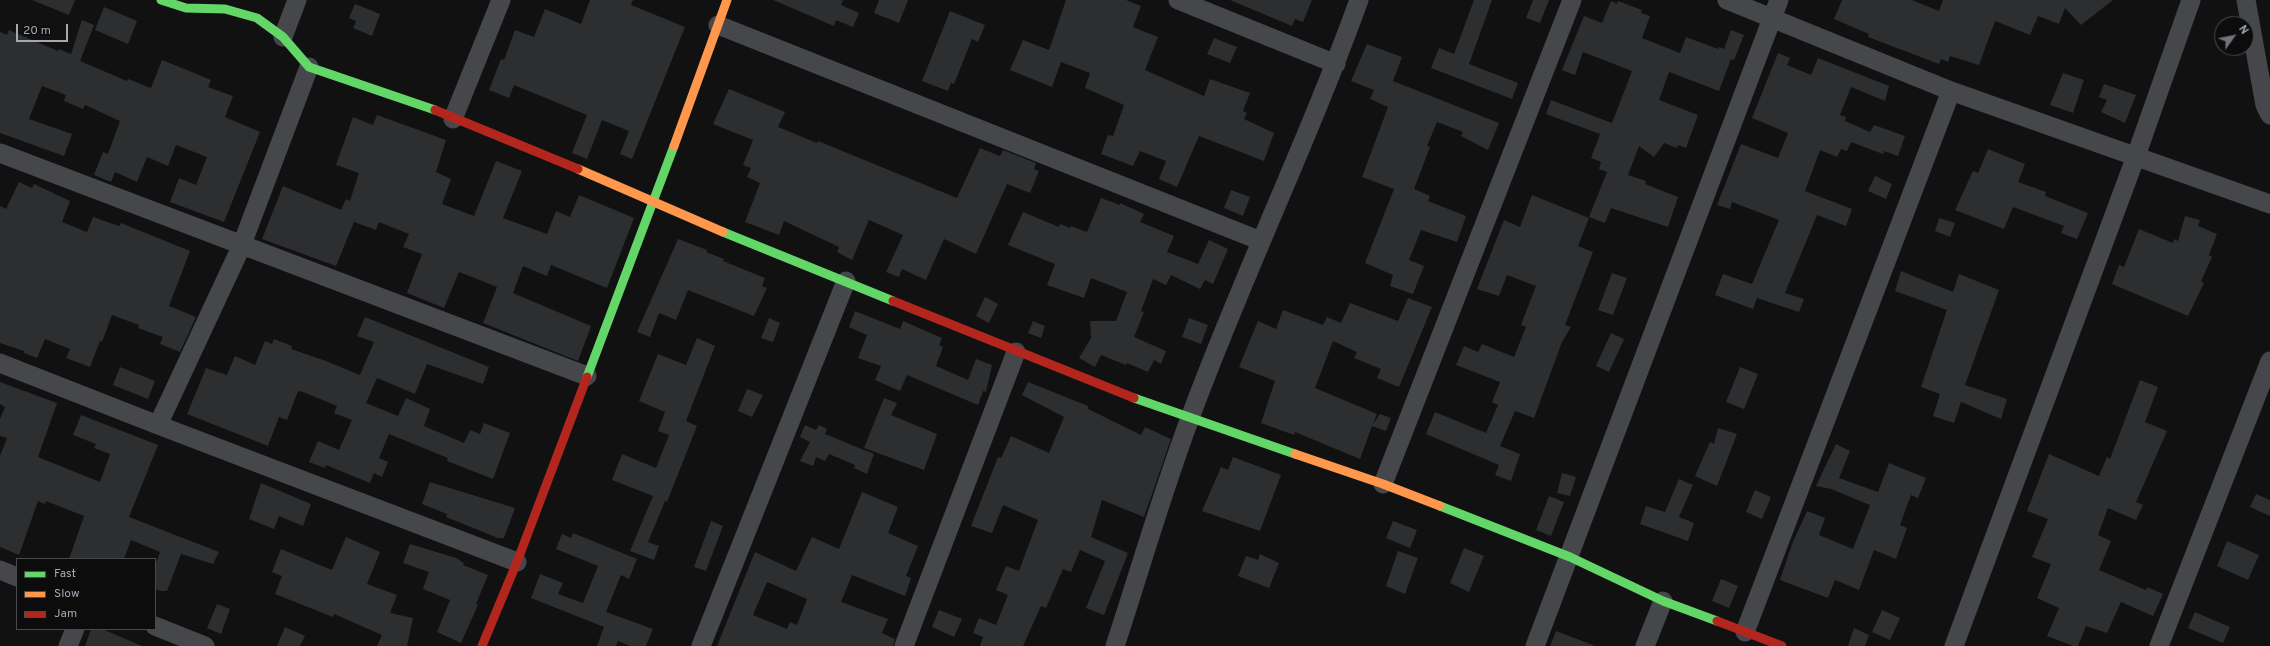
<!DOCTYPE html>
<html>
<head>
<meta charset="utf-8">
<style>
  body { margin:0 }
  #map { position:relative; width:2270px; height:646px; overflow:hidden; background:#111112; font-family:Overpass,sans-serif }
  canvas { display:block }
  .legend { position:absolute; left:16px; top:558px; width:140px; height:72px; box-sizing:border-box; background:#0c0c0d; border:1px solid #494a4f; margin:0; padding:5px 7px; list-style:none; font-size:12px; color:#a4a8b1 }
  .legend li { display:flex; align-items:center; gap:8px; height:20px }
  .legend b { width:20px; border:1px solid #494a4f }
  .north { position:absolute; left:2214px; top:16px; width:40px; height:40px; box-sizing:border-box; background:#0c0c0d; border:1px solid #494a4f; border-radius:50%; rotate:57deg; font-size:11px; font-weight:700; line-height:16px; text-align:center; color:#a4a8b1 }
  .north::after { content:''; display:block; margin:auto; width:14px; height:18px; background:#717379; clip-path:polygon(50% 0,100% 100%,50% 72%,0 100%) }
  .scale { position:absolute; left:16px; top:24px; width:52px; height:18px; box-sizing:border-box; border:2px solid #a4a8b1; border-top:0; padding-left:5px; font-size:12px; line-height:14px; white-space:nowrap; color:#a4a8b1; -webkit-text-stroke:3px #0c0c0d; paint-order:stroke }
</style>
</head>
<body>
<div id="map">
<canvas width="2270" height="646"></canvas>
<ul class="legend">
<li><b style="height:5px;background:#63d668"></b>Fast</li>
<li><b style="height:5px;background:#ff974d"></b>Slow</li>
<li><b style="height:5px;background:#b3261e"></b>Jam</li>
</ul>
<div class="north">N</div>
<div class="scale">20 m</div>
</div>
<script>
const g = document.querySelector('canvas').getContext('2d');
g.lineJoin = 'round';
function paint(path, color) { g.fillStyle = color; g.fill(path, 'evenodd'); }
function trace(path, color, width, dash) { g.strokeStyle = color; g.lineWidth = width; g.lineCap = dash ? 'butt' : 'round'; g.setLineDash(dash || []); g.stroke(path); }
const building = new Path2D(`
  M32 0H75L69 15Z
  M590 0H633L631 5 685 27 632 159 620 154 629 131 602 120 587 159 572 153 587 115 514 85 509 98 489 90 501 59 504 60 515 30 534 37 545 9 581 24Z
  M773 0H843L841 5 859 13 853 27 836 20 834 26Z
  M879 0H908L899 23 874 13Z
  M1066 0H1126L1141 6 1133 27 1158 37 1145 70 1204 96 1210 79 1250 93 1243 111 1247 113 1244 119 1274 133 1264 161 1199 136 1177 187 1159 179 1166 161 1140 151 1133 166 1101 154 1108 135 1113 136 1124 105 1085 88 1090 73 1061 62 1052 87 1010 70 1023 40 1049 50Z
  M1230 0H1312L1303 22 1295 19 1292 26Z
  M1474 0H1492L1469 64 1518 83 1512 99 1431 68 1439 48 1454 54Z
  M1533 0H1549L1540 23 1526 18Z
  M1842 0H1912L1939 11 1943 0H2113L2081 25 2065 8 2059 24 2038 16 2030 35 1995 21 1979 65 1950 56 1948 62 1941 59 1939 64 1868 37 1869 34 1834 19Z
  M1611 1 1617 4 1618 1 1642 10 1641 13 1650 16 1642 38 1680 53 1686 37 1718 49 1719 47 1724 49 1731 30 1744 35 1734 60 1731 59 1719 91 1669 72 1659 100 1698 115 1686 148 1678 145 1677 148 1664 143 1654 157 1639 146 1628 175 1646 181 1645 184 1678 197 1668 227 1611 208 1605 223 1589 217 1607 172 1599 169 1601 162 1591 158 1600 134 1546 114 1551 100 1612 123 1632 71 1583 52 1575 75 1562 70 1584 16 1602 23Z
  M355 4 380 14 372 36 353 28 356 21 349 18Z
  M104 7 137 21 128 44 95 30Z
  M950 11 985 25 978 42 972 39 954 84 951 83 948 91 922 81Z
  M82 20 94 25 80 61 127 81 128 79 151 88 162 60 192 72 211 80 208 87 233 96 225 117 260 132 224 222 170 202 179 178 196 185 207 157 176 145 168 166 147 157 137 182 115 172 111 182 94 175 103 152 108 154 120 121 85 105 83 109 64 101 66 95 42 86 29 119 72 134 64 156 0 133V32L7 35 9 30 58 51 59 49 71 54Z
  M1214 38 1237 47 1230 63 1207 54Z
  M1367 44 1402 57 1393 81 1499 123 1488 150 1461 136 1463 132 1437 122 1427 146 1430 147 1414 189 1430 196 1428 201 1466 216 1457 242 1421 230 1409 260 1424 266 1413 294 1390 286 1393 275 1365 263 1394 189 1362 177 1388 107 1370 99 1374 90 1351 81Z
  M1778 53 1790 58 1787 65 1811 75 1818 58 1889 86 1885 101 1851 87 1840 115 1846 117 1845 121 1870 132 1874 125 1905 136 1898 156 1884 151 1883 154 1851 142 1847 151 1841 149 1837 157 1820 150 1805 191 1852 209 1846 226 1817 215 1785 293 1804 299 1799 312 1757 298 1753 309 1715 295 1723 274 1752 284 1779 220 1732 202 1730 209 1717 205 1741 144 1778 158 1788 133 1752 118Z
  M2063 73 2084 80 2073 113 2050 105Z
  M2104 84 2136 95 2125 123 2101 112 2107 100 2099 97Z
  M729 89 785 112 778 127 817 143 818 141 957 198 980 148 1000 156 1003 150 1036 163 1034 169 1039 171 1030 193 1007 184 976 254 944 239 926 280 902 269 899 277 886 272 903 235 869 220 852 260 837 252 839 247 784 221 779 235 745 222 760 183 747 177 751 168 743 165 753 140 713 124Z
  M377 115 446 140 436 172 451 179 442 204 474 216 496 161 522 171 503 218 547 234 556 211 570 217 579 195 634 218 607 288 551 265 547 276 523 266 513 293 591 326 578 361 483 323 497 287 472 277 459 272 444 308 407 293 422 254 403 247 409 234 379 222 376 230 354 222 336 266 262 239 283 186 341 210 346 199 350 201 359 173 336 165 353 117 373 125Z
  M1988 149 2025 164 2018 182 2046 192 2045 196 2088 213 2077 239 2061 233 2064 226 2013 207 2004 229 1955 210 1973 171 1978 173Z
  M1875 176 1892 184 1886 199 1868 191Z
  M19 182 32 188 34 184 70 201 62 222 87 232 93 217 119 226 121 223 190 251 169 306 196 317 180 352 160 344 163 337 138 328 139 325 112 315 102 342 100 341 90 367 66 358 70 349 45 339 37 358 24 353V351L0 343V206L6 209Z
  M1231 190 1250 197 1243 216 1224 208Z
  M1532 195 1589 218 1578 246 1593 252 1565 325 1571 327 1562 342 1534 418 1515 411 1500 446 1520 454 1511 481 1495 475 1499 465 1426 434 1435 412 1486 433 1498 405 1492 402 1500 382 1456 365 1464 346 1478 352 1482 344 1514 357 1526 327 1521 325 1536 286 1507 275 1499 296 1477 289 1504 220 1520 227Z
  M1101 198 1120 205V203L1144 214 1140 222 1174 236 1167 252 1198 264 1209 240 1228 249 1213 284 1205 280 1200 289 1171 275 1166 285 1153 279 1141 311 1144 312 1134 337 1166 351 1161 364 1154 360 1148 372 1127 363 1126 365 1101 355 1095 367 1079 358 1091 338 1090 321H1116L1127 292 1091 278 1084 298 1047 285 1055 264 1008 245 1023 212 1059 227 1060 224 1070 228 1071 226 1087 232Z
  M2185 216 2200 220 2198 226 2217 234 2209 255 2212 257 2201 281 2204 283 2188 316 2112 284 2119 265 2124 267 2139 229 2173 243 2174 239 2178 241Z
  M1939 218 1955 223 1950 237 1935 231Z
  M678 239 707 250 706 252 724 259 723 261 765 278 762 286 767 288 754 316 688 290 676 320 659 313 650 337 637 332Z
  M1901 271 1953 292 1959 274 1999 290 1965 385 2007 399 2001 419 1961 402 1954 423 1933 416 1940 394 1921 387 1947 310 1895 291Z
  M1612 273 1627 278 1613 315 1598 310Z
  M985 297 998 304 989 323 976 316Z
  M1408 298 1432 307 1399 387 1377 378 1381 369 1354 358 1357 352 1333 341 1315 388 1377 414 1373 424 1380 414 1391 418 1386 431 1372 426 1360 459 1295 432 1294 435 1261 423 1275 381 1239 367 1258 321 1276 329 1283 310 1323 325 1327 317 1341 323 1350 303 1398 321Z
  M855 311 900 329 903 321 942 338 939 345 943 347 936 366 968 380 976 359 992 365 986 392 983 391 978 405 907 375 900 391 875 380 881 366 858 358 867 335 849 327Z
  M365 317 489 367 483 384 427 364 415 394 377 378 366 403 398 416 406 398 430 409 424 426 464 443 470 430 480 434 484 423 510 433 493 479 447 461 448 458 389 434 379 458 388 462 382 477 374 473 370 483 326 465 325 468 309 462 318 441 339 450 352 420 334 413 337 406 303 392 298 391 287 420 279 417 268 446 187 414 206 368 227 375 235 356 255 365 265 341 272 344 274 339 292 346 291 349 326 361 360 375 374 342 357 336Z
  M769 318 780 323 773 342 761 338Z
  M1189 318 1208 325 1201 344 1182 337Z
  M1033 321 1045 326 1041 338 1028 333Z
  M1611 333 1624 339 1609 372 1596 366Z
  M697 338 715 346 686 421 697 426 667 502 665 501 648 542 659 546 654 560 630 551 653 496 612 480 622 454 656 468 669 435 658 431 665 412 639 401 658 354 686 365Z
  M120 367 155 381 148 399 113 385Z
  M1740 367 1758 374 1744 409 1726 402Z
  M2140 380 2158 387 2145 422 2167 431 2136 502 2143 505 2136 520 2108 508 2098 535 2111 541 2099 570 2146 590 2147 587 2163 594 2153 616 2121 602 2107 633 2086 626 2078 646H2073L2047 636 2059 608 2037 598 2051 564 2032 557 2048 519 2027 511 2049 454 2099 476 2107 457 2110 459Z
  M0 382 57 403 38 457 100 482 110 454 94 448 96 444 73 435 81 415 158 445 129 517 219 552 213 564 181 554 167 591H161L155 589V566L160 552 131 540 124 559H69L84 516 46 501 45 504 38 501 19 555 0 547V456L7 438 0 436V419L5 407 0 404Z
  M1028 382 1088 406V409L1141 435 1145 427 1171 439 1144 517 1102 500 1091 537 1128 553 1104 615 1086 608 1105 561 1080 550 1071 572 1063 569 1046 608 1041 606 1023 646H980L983 637 973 633 979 618 996 625 1008 595 996 590 1006 566 1019 571 1038 520 1003 505 992 533 971 526 998 457 1001 458 1011 436 1049 453 1064 417 1022 395Z
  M747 389 763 395 752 417 738 411Z
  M884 398 897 403 891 415 937 434 924 470 864 448Z
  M805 425 816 430 819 425 827 429 825 434 874 454 867 474 854 468 855 465 829 454 825 461 816 457 813 466 800 461 810 442 800 437Z
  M1718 428 1737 434 1717 486 1695 476 1710 442 1714 444Z
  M1836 444 1850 451 1839 478 1878 492 1889 463 1926 478 1918 498 1911 495 1900 525 1907 528 1896 559 1874 550 1859 590 1835 580 1828 598 1780 580 1792 544 1807 511 1825 518 1819 535 1853 549 1870 505 1831 489 1816 486Z
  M1233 457 1281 475 1260 531 1202 511 1221 467 1228 470Z
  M1562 473 1576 477 1570 496 1557 493Z
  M1679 479 1693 485 1679 517 1694 523 1688 541 1640 524 1646 506 1665 512Z
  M430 482 515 508 504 538H498L446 517 447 514 422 504Z
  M261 483 311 504 303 526 279 516 274 529 249 519Z
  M1755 490 1771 497 1762 519 1746 512Z
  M862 492 898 507 888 533 918 546 906 576 911 578 905 596 852 575 841 602 888 619 882 633 895 639 893 646H717L755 552 796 571 812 537 839 549ZM767 582 807 599 797 625 790 622 787 629 753 615Z
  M2256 494 2270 500V516L2250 507Z
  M1549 496 1564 502 1551 536 1536 530Z
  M711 521 723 526 706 571 694 567Z
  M1393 521 1417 530 1410 548 1386 538Z
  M573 533 637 559 629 579 621 575 606 612 653 629 646 646H630L618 641 616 646H597L604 627 531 598 540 574 563 583 558 594 583 603 598 566 556 549 562 534 571 538Z
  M346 537 380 552 367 584 397 595 390 613 413 618 407 646H377L382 635 334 614 333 617 275 594 282 576 272 572 281 549 332 570Z
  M2227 541 2259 555 2248 580 2217 566Z
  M410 544 456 558 464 563 463 565 488 575 476 604 478 605 461 643 437 632 450 600 423 589 429 572 403 563Z
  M1464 548 1484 556 1469 592 1450 583Z
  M1398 551 1418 558 1405 594 1386 586Z
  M1260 554 1279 563 1269 588 1238 576 1246 556 1258 560Z
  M1721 579 1738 586 1729 608 1712 601Z
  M217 604 230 609 221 634 207 628Z
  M939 610 962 619 954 637 932 627Z
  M1882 610 1900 618 1890 640 1872 632Z
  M2195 612 2230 627 2223 643 2188 628Z
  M285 627 305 636 300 646H277Z
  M1854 628 1869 635 1865 646H1848Z
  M91 629H102L142 646H85Z
  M1556 631 1593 645V646H1550Z`);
const street = new Path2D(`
  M1178 0 1336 64
  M1727 0 1951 91 2270 204
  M2246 0 2265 105 2270 115
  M718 25 1261 241
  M283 37 297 0
  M453 119 501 0
  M0 153 587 376
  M0 363 158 425 517 562
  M158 425 241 247 309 67
  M1383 484 1572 0
  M0 570 17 577
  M155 626 205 646
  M1745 632 1951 91
  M68 646 75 629
  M701 646 846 281
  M904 646 1016 352
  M1115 646C1140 570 1162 493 1190 418 1242 277 1308 141 1359 0
  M1535 646 1779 0
  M1645 646 1663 601
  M1954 646 2136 156 2191 0
  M2159 646 2270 361`);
const fast = new Path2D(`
  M161 0 186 8 225 9 257 18 283 37 309 67 435 110
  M723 232 893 301
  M587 377 674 146
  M1134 398 1295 454
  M1440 506 1570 557 1663 601 1717 621`);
const slow = new Path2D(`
  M674 146 727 0
  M578 169 723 232
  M1295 454 1383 484 1440 506`);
const jam = new Path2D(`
  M435 110 578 169
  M893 301 1134 398
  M1717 621 1782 646
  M482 646 517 562 587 377`);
paint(building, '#2d2e2f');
trace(street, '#46474b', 19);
trace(fast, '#63d668', 9);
trace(slow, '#ff974d', 9);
trace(jam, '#b3261e', 9);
</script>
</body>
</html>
